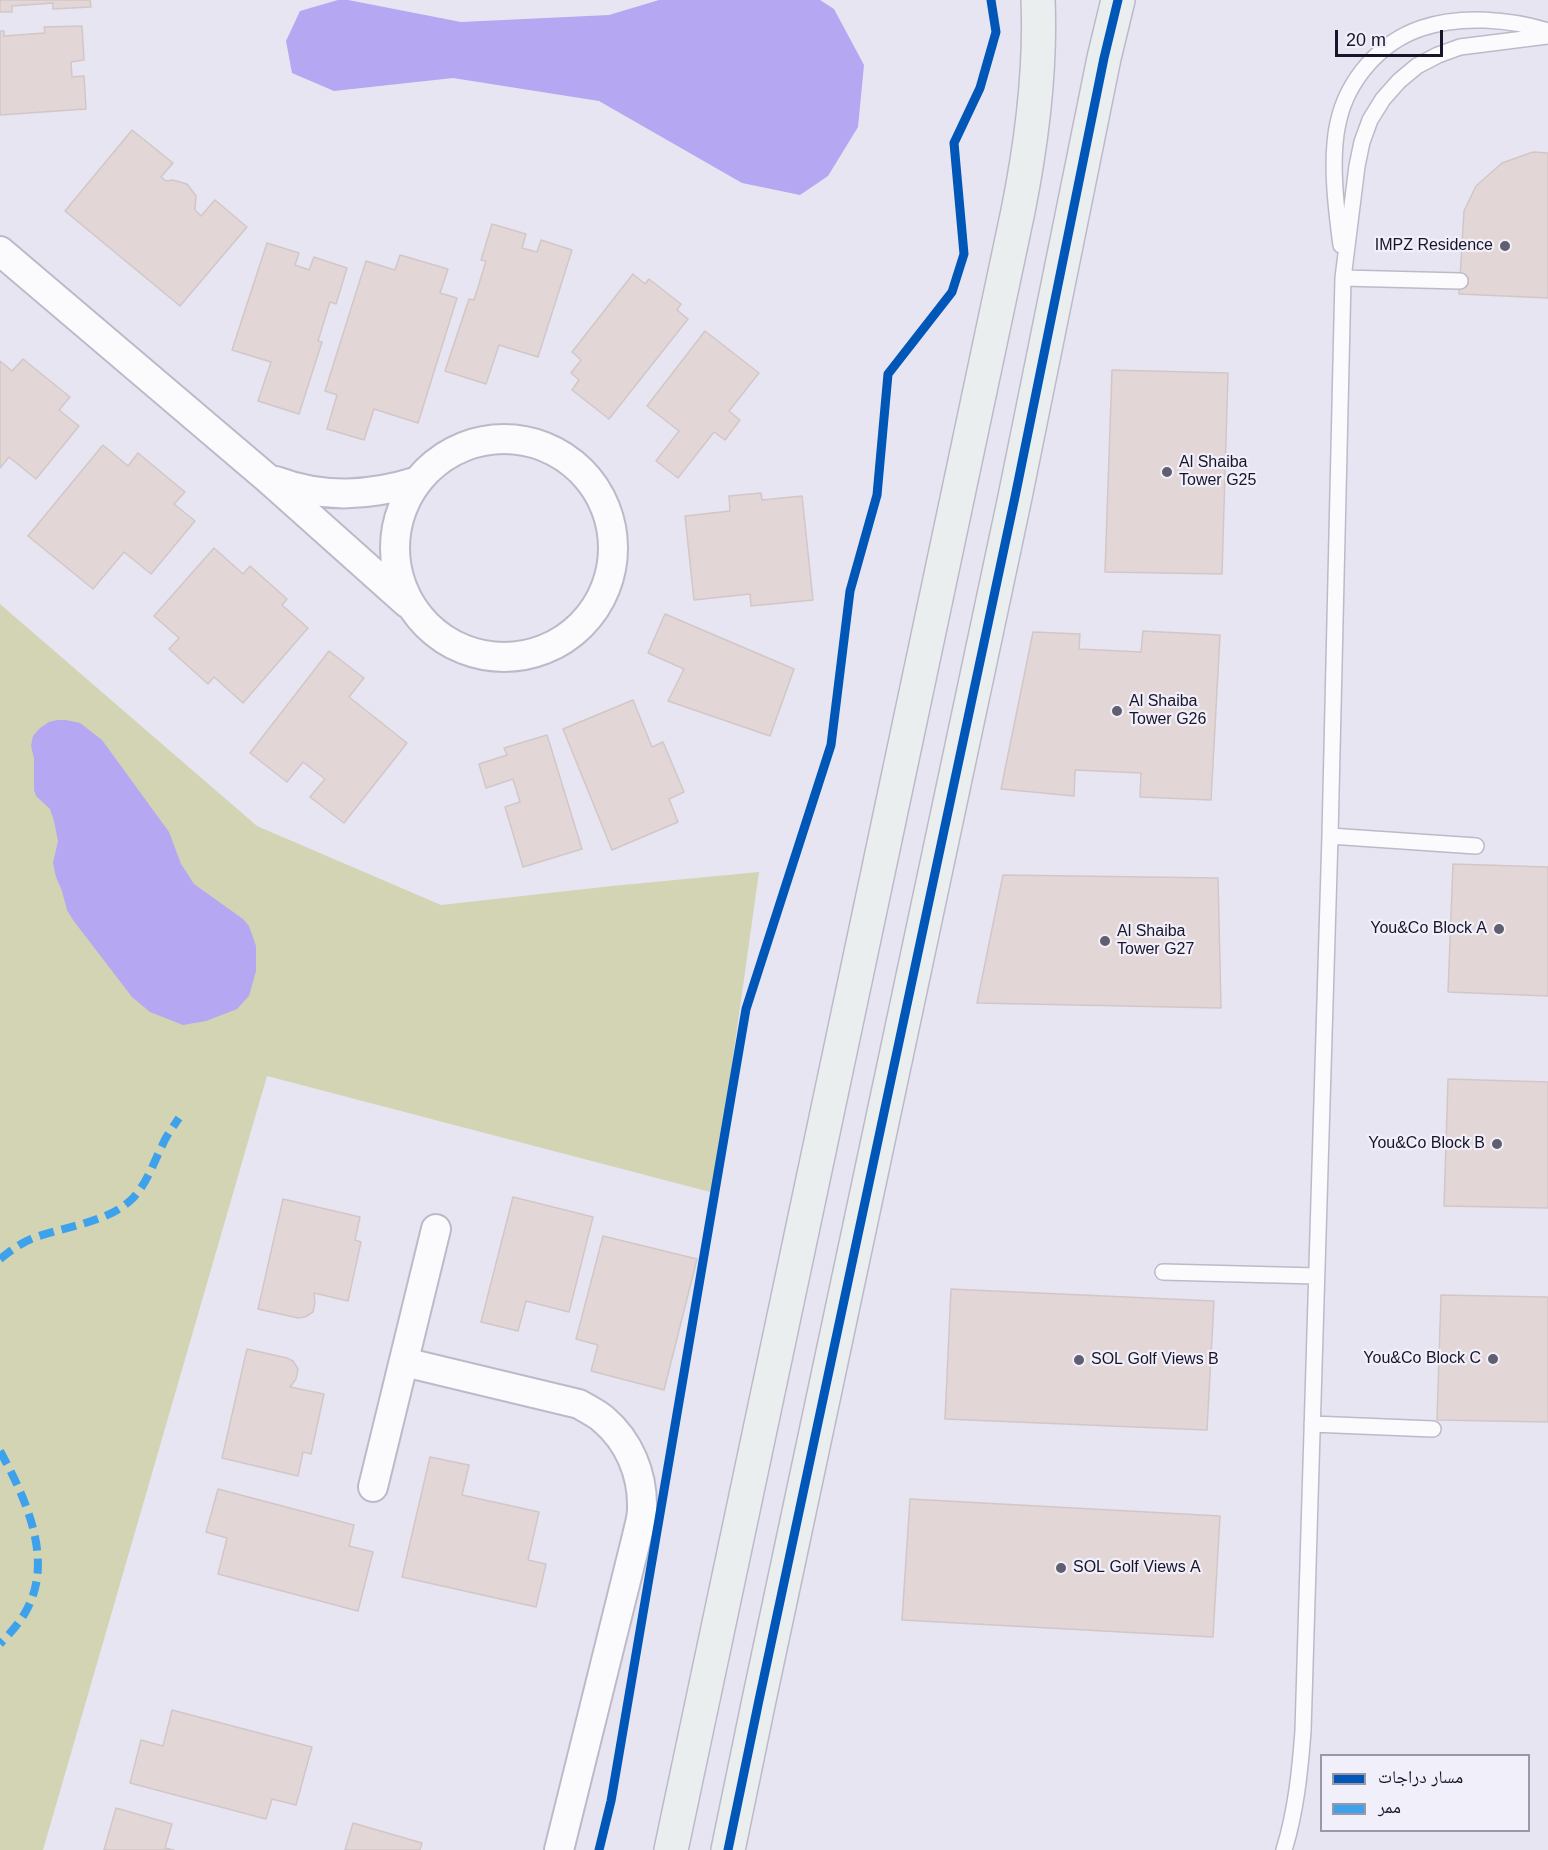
<!DOCTYPE html>
<html>
<head>
<meta charset="utf-8">
<style>
  body { margin:0 }
  #map { position:relative; width:1548px; height:1850px; overflow:hidden; background:#e7e5f2; font-family:Arial,"Noto Naskh Arabic",sans-serif }
  canvas { display:block }
  .legend { position:absolute; left:1320px; top:1754px; width:210px; height:78px; box-sizing:border-box; background:#f0effa; border:2px solid #9a98a6; margin:0; padding:8px 10px; list-style:none; font-size:18px; color:#191529 }
  .legend li { display:flex; align-items:center; gap:12px; height:30px }
  .legend b { width:30px; border:2px solid #9a98a6 }
  .scale { position:absolute; left:1335px; top:30px; width:108px; height:27px; box-sizing:border-box; border:3px solid #191529; border-top:0; padding-left:8px; font-size:18px; line-height:21px; white-space:nowrap; color:#191529; -webkit-text-stroke:4px #f0effa; paint-order:stroke }
</style>
</head>
<body>
<div id="map">
<canvas width="1548" height="1850"></canvas>
<ul class="legend">
<li><b style="height:8px;background:#0057b8"></b>مسار دراجات</li>
<li><b style="height:8px;background:#3da2eb"></b>ممر</li>
</ul>
<div class="scale">20 m</div>
</div>
<script>
const g = document.querySelector('canvas').getContext('2d');
g.lineJoin = 'round';
function paint(path, color) { g.fillStyle = color; g.fill(path, 'evenodd'); }
function trace(path, color, width, dash) { g.strokeStyle = color; g.lineWidth = width; g.lineCap = dash ? 'butt' : 'round'; g.setLineDash(dash || []); g.stroke(path); }
function label(font, color, halo, rows, align = 'center') {
  g.font = font + ' Arial,sans-serif'; g.lineWidth = 4.5; g.setLineDash([]); g.textBaseline = 'middle'; g.strokeStyle = halo; g.fillStyle = color; for (const [text, x, y, turn = 0] of rows) {
    g.save(); g.translate(x, y); g.rotate((+turn || 0) * Math.PI / 180); g.textAlign = isNaN(turn) ? turn : align; if (halo) g.strokeText(text, 0, 0); g.fillText(text, 0, 0); g.restore();
  }
}
const green = new Path2D(`
  M0 604 257 826 441 905 612 886 759 872 714 1193 267 1076 43 1850H0Z`);
const water = new Path2D(`
  M338 0H348L461 22 609 15 659 0H820L834 9 864 65 858 127 828 176 800 195 742 183 599 101 453 78 334 91 292 73 286 41 300 11Z
  M57 720H66L80 723 102 740 169 832 181 864 194 884 243 919 249 926 256 946V971L249 996 237 1009 206 1021 183 1025 150 1012 132 997 73 920 67 910 62 891 56 877 53 863 58 841 54 821 50 809 36 796 34 790V758L31 746 33 736 40 728 49 722Z`);
const building = new Path2D(`
  M0 0H90L91 7 53 9V3L12 6V12H0Z
  M82 26 84 60 71 62 72 77 84 76 86 109 0 115V31H4V36L45 33 44 27Z
  M132 130 173 163 161 177 166 181 173 180 187 184 196 196 195 210 201 216 215 200 247 227 180 306 65 211Z
  M1533 152 1548 153V298L1459 294 1464 211 1476 186 1502 163Z
  M492 224 526 234 522 248 537 252 541 240 572 250 538 357 499 345 486 384 445 371 469 299 474 300 486 261 481 260Z
  M267 243 299 253 295 265 309 270 314 257 347 268 336 304 330 302 318 341 322 342 299 414 258 401 271 362 232 350Z
  M400 255 448 269 440 293 457 298 418 423 374 409 364 440 327 429 337 395 325 391 366 261 395 270Z
  M633 274 645 284 649 279 681 304 677 310 688 319 609 419 572 390 579 380 571 373 581 360 572 352Z
  M705 331 759 373 729 411 740 420 725 440 714 432 678 478 656 461 679 431 647 406Z
  M23 359 70 397 59 410 79 426 36 479 9 457 0 468V361L12 371Z
  M1112 370 1228 373 1222 574 1105 572Z
  M103 445 128 466 138 453 185 492 174 504 195 521 151 574 124 552 93 589 28 536Z
  M761 493 762 500 802 496 813 600 751 606 750 594 694 600 685 516 730 511 729 496Z
  M214 548 243 574 250 566 287 599 282 605 308 628 243 703 214 677 208 684 169 649 179 638 154 616Z
  M665 614 794 669 770 736 668 701 684 669 648 653Z
  M1143 631 1220 635 1211 800 1140 797 1141 773 1075 770 1074 796 1001 789 1033 632 1080 634 1079 649 1141 652Z
  M329 651 364 678 349 697 407 743 344 823 310 797 325 779 303 762 287 782 250 753Z
  M633 700 652 747 663 742 684 792 669 799 678 822 612 850 563 729Z
  M547 735 582 849 523 867 505 807 520 802 513 779 486 788 479 764 507 755 504 748Z
  M1453 864 1548 867V996L1448 992Z
  M1003 875 1218 878 1221 1008 977 1003Z
  M1448 1079 1548 1082V1208L1444 1206Z
  M513 1197 593 1217 569 1312 526 1301 518 1331 481 1322Z
  M283 1199 360 1217 355 1240 361 1242 348 1301 314 1293 315 1302 313 1312 305 1317 298 1318 258 1309Z
  M603 1236 697 1259 664 1390 591 1371 598 1345 576 1339Z
  M951 1289 1214 1301 1207 1430 945 1419Z
  M1441 1295 1548 1297V1422L1437 1420Z
  M247 1349 287 1358 293 1361 298 1369 296 1379 290 1387 324 1394 311 1454 303 1452 298 1476 222 1458Z
  M430 1457 469 1465 462 1495 539 1512 528 1560 546 1564 536 1607 402 1577Z
  M218 1489 354 1525 349 1546 373 1552 358 1611 218 1574 227 1538 206 1532Z
  M910 1499 1220 1516 1213 1637 902 1620Z
  M172 1710 312 1747 296 1805 272 1799 266 1819 130 1783 141 1740 163 1746Z
  M116 1808 172 1824 165 1848 174 1850H104Z
  M353 1823 422 1843 420 1850H345Z`);
const lane = new Path2D(`
  M1341 245C1336 208 1330 159 1338 123 1347 80 1380 42 1422 28 1461 15 1510 19 1548 31
  M1343 278 1460 281
  M1330 836 1476 846
  M1163 1272 1316 1276
  M1312 1424 1433 1429
  M1284 1850C1296 1811 1300 1771 1303 1731L1330 836 1343 278 1357 166 1362 142 1370 120 1383 99 1399 81 1417 66 1438 55 1460 47 1548 36`);
const street = new Path2D(`
  M0 251 267 478 407 603
  M395 548a109 109 0 1 1 218 0a109 109 0 1 1-218 0Z
  M276 481C324 499 370 496 418 481
  M404 1362 579 1404C587 1409 596 1413 603 1419 629 1441 643 1474 642 1509 642 1518 639 1527 637 1536L559 1850
  M373 1487 436 1229`);
const secondary = new Path2D(`
  M671 1850 1018 211C1032 141 1041 71 1038 0
  M728 1850 759 1700 1015 497 1104 58 1118 0`);
const quiet = new Path2D(`
  M0 1259C9 1252 19 1244 31 1239 63 1226 107 1224 133 1198 147 1183 153 1164 162 1146 166 1136 173 1127 179 1118
  M0 1451C25 1497 55 1560 26 1611 19 1624 10 1633 0 1644`);
const cycleway = new Path2D(`
  M599 1850 611 1801 746 1009 831 745 850 591 877 495 888 374 952 292 964 254 954 143 980 88 996 32 991 0
  M728 1850 759 1700 1015 497 1104 58 1118 0`);
const markers = [
  [1505,246,6,"#615e6f"],
  [1167,472,6,"#615e6f"],
  [1117,711,6,"#615e6f"],
  [1499,929,6,"#615e6f"],
  [1105,941,6,"#615e6f"],
  [1497,1144,6,"#615e6f"],
  [1493,1359,6,"#615e6f"],
  [1079,1360,6,"#615e6f"],
  [1061,1568,6,"#615e6f"]
];
const poiNames = [
  ["IMPZ Residence",1493,246,"right"],
  ["Al Shaiba",1179,463],
  ["Tower G25",1179,481],
  ["Al Shaiba",1129,702],
  ["Tower G26",1129,720],
  ["You&Co Block A",1487,929,"right"],
  ["Al Shaiba",1117,932],
  ["Tower G27",1117,950],
  ["You&Co Block B",1485,1144,"right"],
  ["You&Co Block C",1481,1359,"right"],
  ["SOL Golf Views B",1091,1360],
  ["SOL Golf Views A",1073,1568]
];
paint(green, '#d3d4b4');
paint(water, '#b5a7f2');
paint(building, '#e2d6d6');
trace(building, '#d2c7c7', 1.5);
trace(lane, '#bcbac9', 18);
trace(street, '#bcbac9', 32);
trace(secondary, '#bcbac9', 36);
trace(lane, '#fbfbfd', 15);
trace(street, '#fbfbfd', 28);
trace(secondary, '#ebeeef', 33);
trace(quiet, '#3da2eb', 8, [15, 8]);
trace(cycleway, '#0057b8', 9);
for (const [x, y, r, color] of markers) { const dot = new Path2D(); dot.arc(x, y, r, 0, 2 * Math.PI); g.fillStyle = color; g.fill(dot); trace(dot, '#f0effa', 2); }
label('16px', '#191529', '#f0effa', poiNames, 'left');
</script>
</body>
</html>
